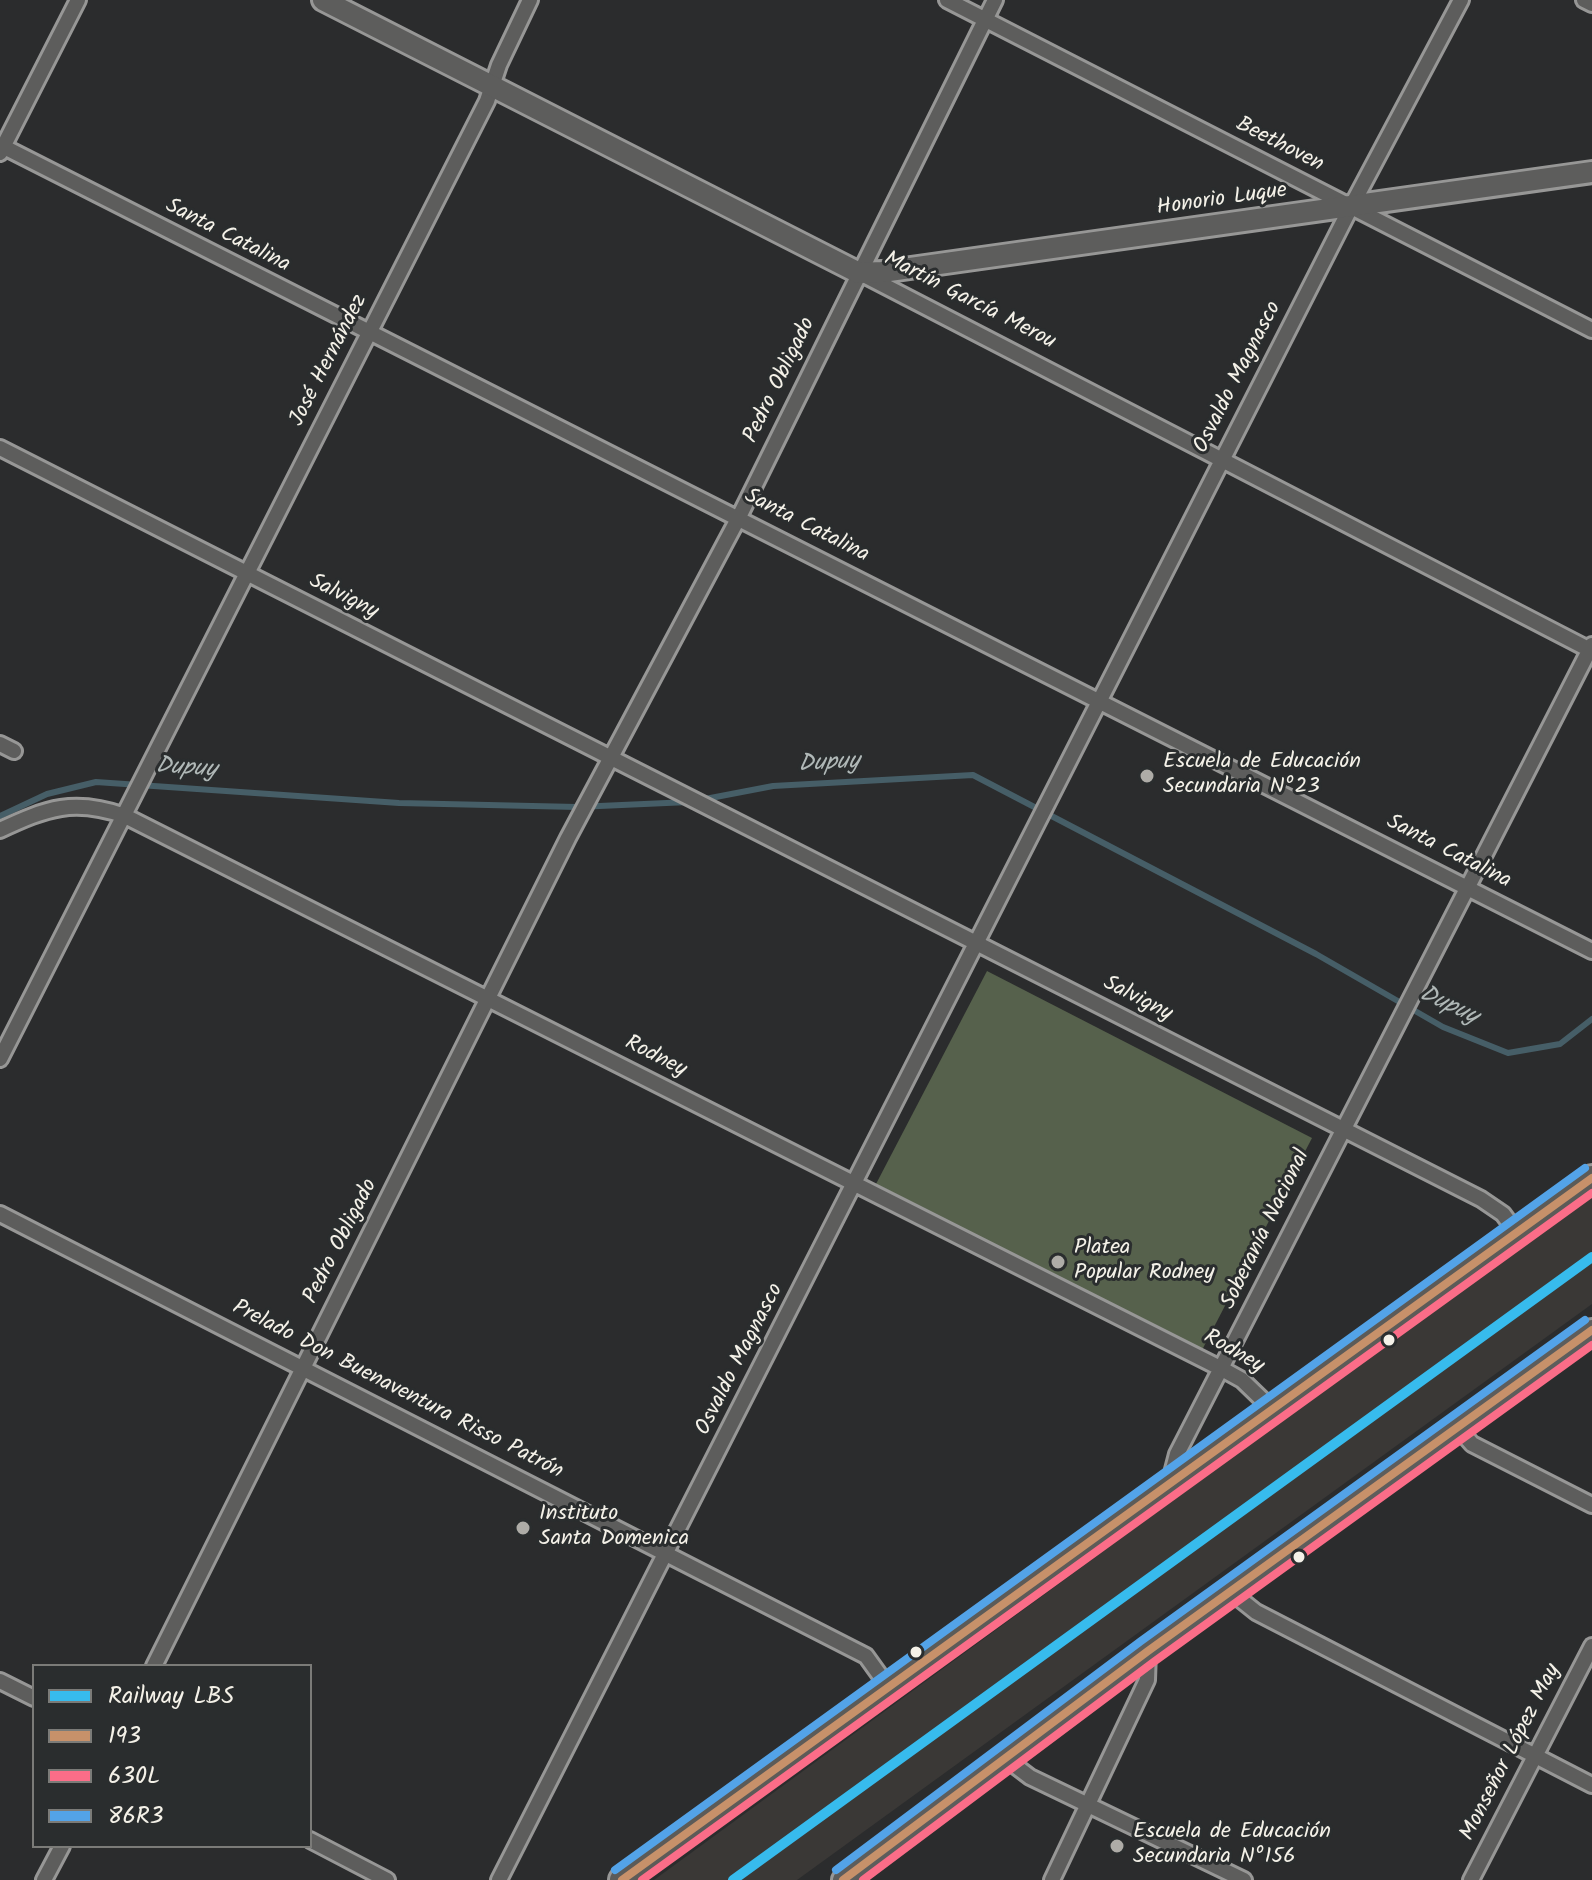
<!DOCTYPE html>
<html>
<head>
<meta charset="utf-8">
<style>
  body { margin:0 }
  #map { position:relative; width:1592px; height:1880px; overflow:hidden; background:#2b2c2d; font-family:Kalam,sans-serif }
  canvas { display:block }
  .legend { position:absolute; left:32px; top:1664px; width:280px; height:184px; box-sizing:border-box; background:#2a2d2e; border:2px solid #7b7b78; margin:0; padding:10px 14px; list-style:none; font-size:24px; color:#f4f1e8 }
  .legend li { display:flex; align-items:center; gap:16px; height:40px }
  .legend b { width:40px; border:2px solid #7b7b78 }
</style>
</head>
<body>
<div id="map">
<canvas width="1592" height="1880"></canvas>
<ul class="legend">
<li><b style="height:10px;background:#37bbed"></b>Railway LBS</li>
<li><b style="height:10px;background:#c7916a"></b>193</li>
<li><b style="height:10px;background:#fb6d88"></b>630L</li>
<li><b style="height:10px;background:#53a3e8"></b>86R3</li>
</ul>
</div>
<script>
const g = document.querySelector('canvas').getContext('2d');
g.lineJoin = 'round';
function paint(path, color) { g.fillStyle = color; g.fill(path, 'evenodd'); }
function trace(path, color, width, dash) { g.strokeStyle = color; g.lineWidth = width; g.lineCap = dash ? 'butt' : 'round'; g.setLineDash(dash || []); g.stroke(path); }
function label(font, color, halo, rows, align = 'center') {
  g.font = font + ' Kalam,sans-serif'; g.lineWidth = 6; g.setLineDash([]); g.textBaseline = 'middle'; g.strokeStyle = halo; g.fillStyle = color; for (const [text, x, y, turn = 0] of rows) {
    g.save(); g.translate(x, y); g.rotate((+turn || 0) * Math.PI / 180); g.textAlign = isNaN(turn) ? turn : align; if (halo) g.strokeText(text, 0, 0); g.fillText(text, 0, 0); g.restore();
  }
}
const built = new Path2D(`
  M1592 1194V1304L797 1880H654Z`);
const green = new Path2D(`
  M987 971 1312 1138 1201 1352 876 1184Z`);
const stream = new Path2D(`
  M700 800 773 786 973 775 1316 954 1443 1027 1508 1053 1560 1044 1592 1019
  M0 816 47 794 96 782 399 803 577 807 689 802`);
const street = new Path2D(`
  M947 0 1592 330
  M1584 0 1592 4
  M0 145 1592 951
  M0 153 78 0
  M860 273 1592 651
  M0 448 1481 1199 1503 1214 1517 1233
  M0 744 14 751
  M0 830C47 808 74 798 125 816L1222 1369 1242 1380 1274 1411
  M0 1059 487 101 499 65 530 0
  M0 1214 866 1656 889 1688
  M1457 1427 1472 1444 1592 1505
  M1169 1485 1177 1454 1592 645
  M1231 1592 1256 1612 1592 1785
  M154 1666 568 838 739 517 995 0
  M0 1681 34 1698
  M1005 1758 1030 1777 1244 1880
  M310 1840 387 1880
  M44 1880 62 1846
  M499 1880 1351 207 1461 0
  M1052 1880 1147 1680 1148 1651
  M1471 1880 1592 1646`);
const secondary = new Path2D(`
  M323 0 859 273 882 272 1592 172
  M843 1880 1148 1651 1592 1330`);
const primary = new Path2D(`
  M622 1880 1592 1178`);
const bus1 = new Path2D(`
  M622 1880 1592 1178
  M843 1880 1148 1651 1592 1330`);
const bus2 = new Path2D(`
  M642 1880 1592 1193
  M863 1880 1155 1661 1592 1345`);
const bus3 = new Path2D(`
  M615 1870 1585 1168
  M836 1870 1141 1641 1585 1320`);
const rail1 = new Path2D(`
  M733 1880 1592 1257`);
const markers = [
  [1147,776,8,"#aeaca7"],
  [1058,1262,8,"#aeaca7"],
  [1389,1340,7,"#f4f1e8"],
  [523,1528,8,"#aeaca7"],
  [1299,1557,7,"#f4f1e8"],
  [916,1652,7,"#f4f1e8"],
  [1117,1846,8,"#aeaca7"]
];
const streetNames = [
  ["Beethoven",1279,146,27],
  ["Honorio Luque",1222,201,-8],
  ["Santa Catalina",227,237,27],
  ["Martín García Merou",969,302,27],
  ["José Hernández",330,361,-63],
  ["Osvaldo Magnasco",1239,378,-63],
  ["Pedro Obligado",781,381,-64],
  ["Santa Catalina",806,527,27],
  ["Salvigny",343,598,27],
  ["Santa Catalina",1448,853,27],
  ["Salvigny",1137,1000,27],
  ["Rodney",655,1058,27],
  ["Soberanía Nacional",1267,1230,-64],
  ["Pedro Obligado",342,1242,-63],
  ["Rodney",1233,1353,30],
  ["Osvaldo Magnasco",741,1360,-63],
  ["Prelado Don Buenaventura Risso Patrón",397,1391,27],
  ["Monseñor López May",1512,1753,-63]
];
const poiNames = [
  ["Escuela de Educación",1163,763],
  ["Secundaria Nº23",1163,788],
  ["Platea",1074,1249],
  ["Popular Rodney",1074,1274],
  ["Instituto",539,1515],
  ["Santa Domenica",539,1540],
  ["Escuela de Educación",1133,1833],
  ["Secundaria Nº156",1133,1858]
];
const waterNames = [
  ["Dupuy",829,765,-3],
  ["Dupuy",186,770,4],
  ["Dupuy",1448,1007,25]
];
paint(built, '#3a3836');
paint(green, '#56614c');
trace(stream, '#465e67', 6);
trace(street, '#979796', 20);
trace(secondary, '#979796', 26);
trace(primary, '#979796', 30);
trace(street, '#5d5d5c', 14);
trace(secondary, '#5d5d5c', 20);
trace(primary, '#5c5b58', 24);
trace(bus1, '#c7916a', 8);
trace(bus2, '#fb6d88', 8);
trace(bus3, '#53a3e8', 8);
trace(rail1, '#37bbed', 10);
for (const [x, y, r, color] of markers) { const dot = new Path2D(); dot.arc(x, y, r, 0, 2 * Math.PI); g.fillStyle = color; g.fill(dot); trace(dot, '#2a2d2e', 3); }
label('22px', '#f4f1e8', '#2a2d2e', streetNames);
label('22px', '#f4f1e8', '#2a2d2e', poiNames, 'left');
label('italic 24px', '#b0b8b7', '#2a2d2e', waterNames);
</script>
</body>
</html>
